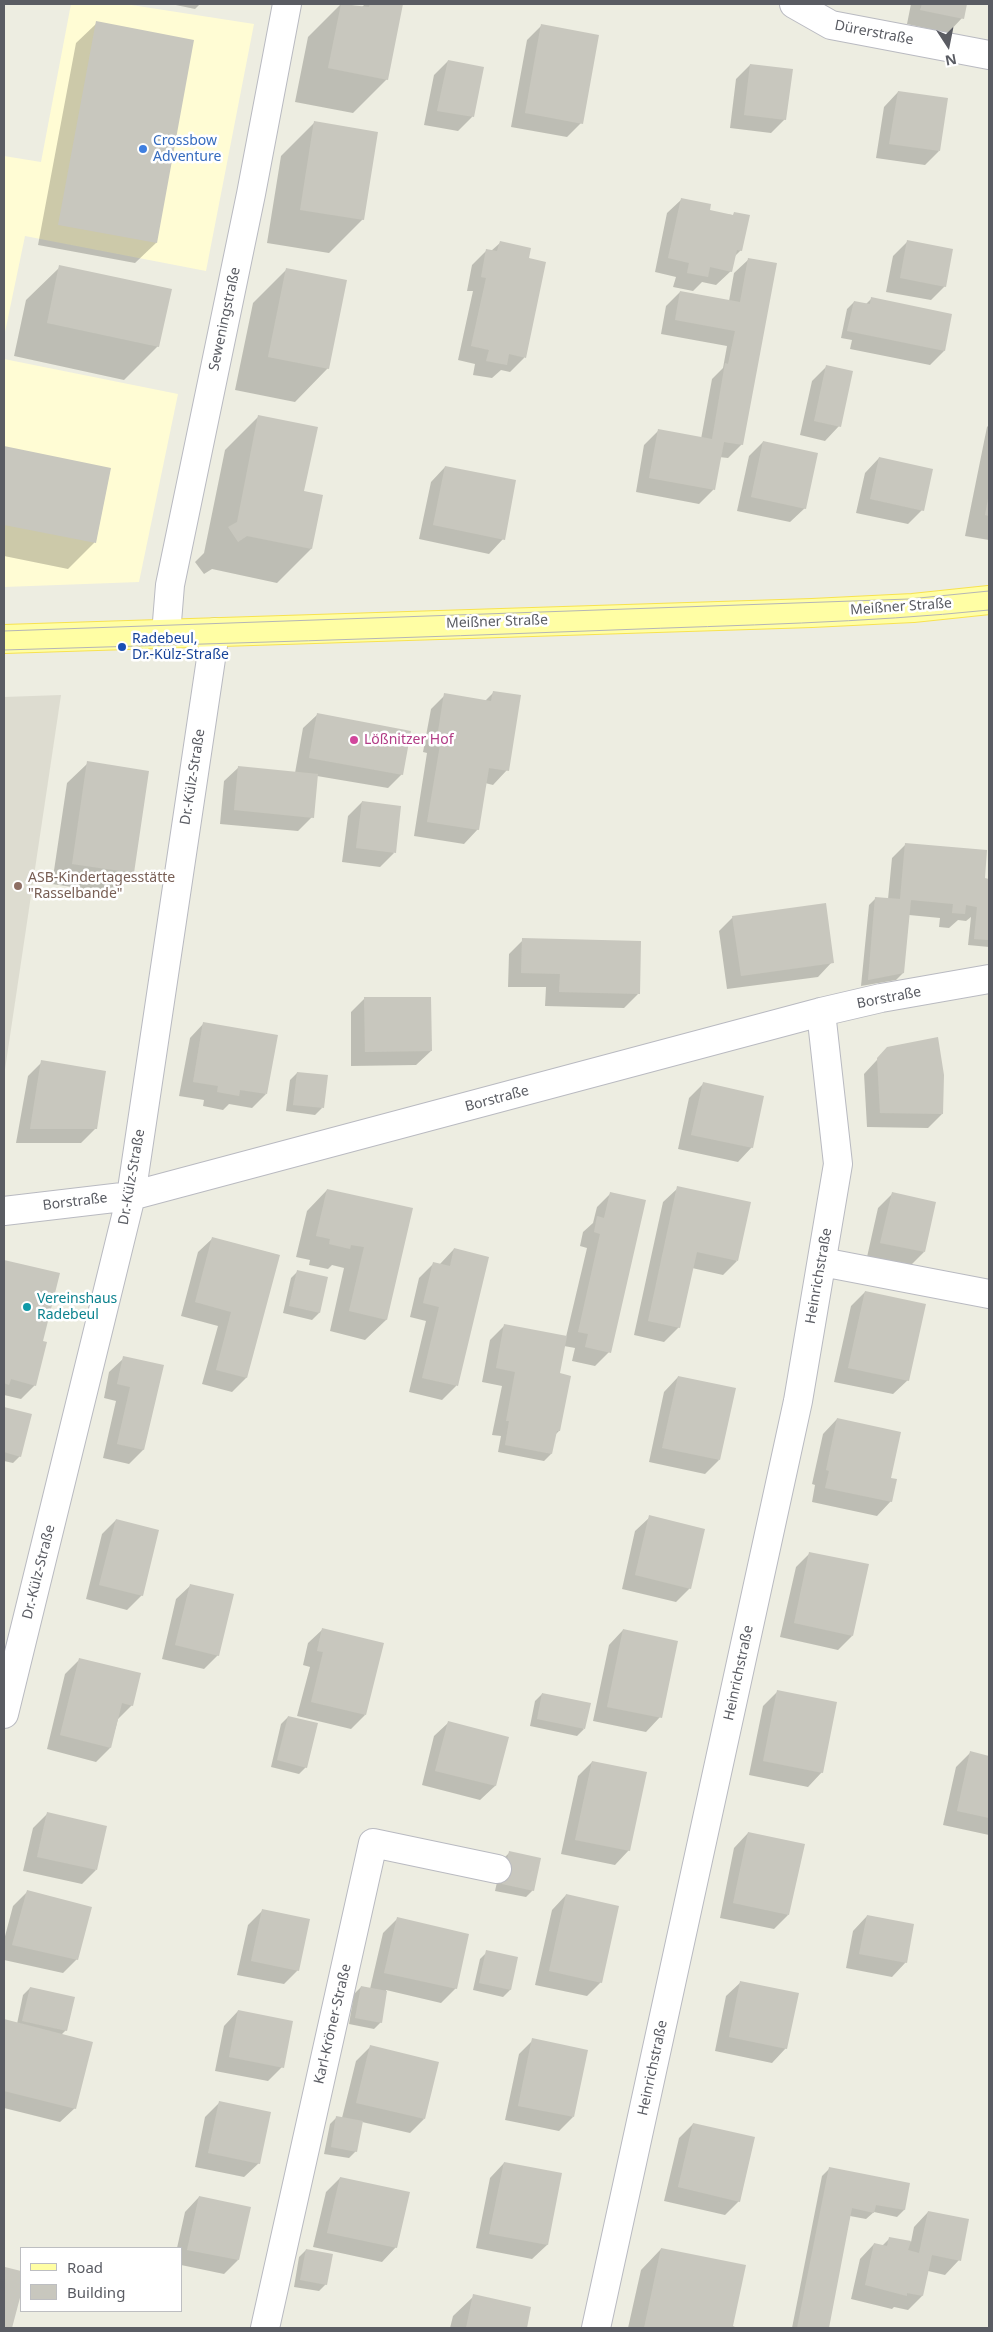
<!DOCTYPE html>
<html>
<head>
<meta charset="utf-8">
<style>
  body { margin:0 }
  #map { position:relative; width:993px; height:2332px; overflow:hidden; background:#edede1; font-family:"Noto Sans",sans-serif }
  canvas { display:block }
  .frame { position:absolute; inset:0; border:5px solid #5a5c63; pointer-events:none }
  .legend { position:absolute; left:20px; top:2247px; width:162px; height:65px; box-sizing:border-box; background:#fff; border:1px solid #bdbec1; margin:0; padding:6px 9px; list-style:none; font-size:15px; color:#5a5c63 }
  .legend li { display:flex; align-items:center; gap:10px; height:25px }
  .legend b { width:25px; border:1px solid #bdbec1 }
  .north { position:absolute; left:923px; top:20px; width:50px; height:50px; -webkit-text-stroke:4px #fff; paint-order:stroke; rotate:169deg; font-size:14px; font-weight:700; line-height:20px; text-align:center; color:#5a5c63 }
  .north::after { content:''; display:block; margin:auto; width:18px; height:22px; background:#5a5c63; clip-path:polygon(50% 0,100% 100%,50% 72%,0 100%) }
</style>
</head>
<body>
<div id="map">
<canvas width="993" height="2332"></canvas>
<div class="frame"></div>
<ul class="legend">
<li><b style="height:6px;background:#fffea4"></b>Road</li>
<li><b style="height:14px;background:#c8c7be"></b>Building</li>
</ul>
<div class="north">N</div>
</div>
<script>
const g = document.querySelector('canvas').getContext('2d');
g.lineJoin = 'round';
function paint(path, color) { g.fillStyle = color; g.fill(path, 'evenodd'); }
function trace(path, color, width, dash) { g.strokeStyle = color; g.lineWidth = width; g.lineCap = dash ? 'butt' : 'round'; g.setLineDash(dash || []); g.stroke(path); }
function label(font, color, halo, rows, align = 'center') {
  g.font = font + ' "Noto Sans",sans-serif'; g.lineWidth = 5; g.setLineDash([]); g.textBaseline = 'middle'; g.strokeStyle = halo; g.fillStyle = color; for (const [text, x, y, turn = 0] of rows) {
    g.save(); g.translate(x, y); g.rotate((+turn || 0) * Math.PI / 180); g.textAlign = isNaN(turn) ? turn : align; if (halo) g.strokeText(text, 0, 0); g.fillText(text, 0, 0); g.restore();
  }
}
const commercial = new Path2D(`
  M71 4H125L254 24 206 271 25 236 4 337V156L41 162Z
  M4 359 178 394 139 582 4 587Z`);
const education = new Path2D(`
  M61 695 4 1076V697Z`);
const shadow = new Path2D(`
  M171 4H200L195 9Z
  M341 4 362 7 365 4H402L387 79 353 113 295 102 308 37Z
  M911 4H965L962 18 948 33 907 24Z
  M97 23 156 243 135 263 38 245 76 43Z
  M541 26 581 123 567 137 511 127 527 40Z
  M448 61 482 68 472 117 458 131 424 125 434 75Z
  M750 65 785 119 771 133 730 128 736 79Z
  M898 92 939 151 925 165 876 158 884 107Z
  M314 123 363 219 329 253 267 243 281 156Z
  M682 199 709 212 748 217 741 250 734 257 731 271 716 285 702 282 693 291 673 287 676 277 655 272 667 213Z
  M907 242 945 286 931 300 886 292 893 256Z
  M500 243 528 259 524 358 510 372 501 370 492 378 473 375 475 364 458 360 473 291H467L472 265 487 250 491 251Z
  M749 259 742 444 728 458 719 457 713 490 699 504 636 492 644 445 658 431 701 439 712 379 723 368 727 346 661 334 666 306 680 292 729 301 734 273Z
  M60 267 158 346 124 380 14 356 26 300Z
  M287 269 328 368 295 402 235 390 253 303Z
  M871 299 951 315 944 351 930 365 850 349 852 340 841 338 847 309 854 302 866 304Z
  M827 366 839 426 825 441 800 435 812 381Z
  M259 416 303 492 322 496 311 549 277 583 212 569 204 574 195 562 204 553 225 450Z
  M989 425V540L965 536 987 427Z
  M763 442 805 508 790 522 737 511 749 456Z
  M4 447 110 469 94 543 68 569 4 556Z
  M879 458 922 510 908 524 856 513 865 473Z
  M445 467 503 539 489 554 419 539 431 482Z
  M493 693 507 770 493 785 485 783 478 829 464 844 414 836 427 753 423 752 431 709 445 695 485 701Z
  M318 714 402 774 388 788 317 776 312 817 298 831 220 824 224 781 239 767 295 773 303 728Z
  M88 763 132 872 112 893 52 884 67 783Z
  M362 802 394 853 380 867 342 862 348 816Z
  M906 844 983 882 989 880V947L968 945 971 917 966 921 958 920 949 928 939 927 940 918 909 915 903 973 896 980 861 986 869 905 876 898 888 899 892 858Z
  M733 917 832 962 818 977 727 989 719 931Z
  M523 940 638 994 624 1008 545 1006 546 987H508L509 954Z
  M365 998 431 1051 416 1065 351 1066V1012Z
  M204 1023 266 1094 252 1108 229 1104 223 1110 203 1106 204 1100 179 1096 190 1038Z
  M888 1048 942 1114 928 1128 867 1127 864 1074Z
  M42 1062 96 1128 81 1143H16L28 1076Z
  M297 1073 322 1108 315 1115 286 1111 290 1080Z
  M703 1084 752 1147 738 1162 678 1149 689 1098Z
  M678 1188 737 1261 723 1275 692 1268 679 1327 664 1342 634 1335 663 1202Z
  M327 1190 411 1209 386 1320 365 1340 330 1331 344 1268 332 1265 328 1269 309 1265 310 1260 296 1257 307 1211Z
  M611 1193 609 1352 595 1366 572 1361 575 1348 564 1346 559 1374V1431L555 1435 551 1454 544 1461 498 1452 501 1436 492 1435 502 1386 482 1382 490 1340 505 1325 566 1337 587 1248 580 1246 583 1232 593 1223 597 1207Z
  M892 1194 924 1252 910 1266 867 1257 878 1208Z
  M213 1238 278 1255 246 1378 232 1392 202 1384 218 1326 181 1316 198 1252Z
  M454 1249 487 1257 456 1386 442 1400 409 1392 426 1321 410 1317 419 1278 433 1264H440Z
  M4 1261 58 1274 41 1342 35 1385 21 1399 4 1395Z
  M298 1271 327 1278 319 1313 312 1320 283 1313 291 1278Z
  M865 1292 908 1380 893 1394 834 1382 851 1306Z
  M124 1358 162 1366 143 1450 129 1464 103 1458 116 1401 104 1398 109 1372Z
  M678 1377 719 1460 705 1474 649 1462 664 1392Z
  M4 1408 30 1415 20 1456 13 1463 4 1461Z
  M837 1419 890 1479 891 1501 877 1516 812 1502 815 1485 812 1484 823 1434Z
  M650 1517 690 1588 676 1602 622 1589 635 1531Z
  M116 1520 142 1595 127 1610 86 1599 102 1534Z
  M810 1553 852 1636 838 1650 780 1637 796 1567Z
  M191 1585 218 1655 204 1669 162 1659 176 1599Z
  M323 1629 365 1715 351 1729 297 1716 310 1667 303 1665 308 1643Z
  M623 1630 660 1717 646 1732 593 1721 609 1645Z
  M80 1659 132 1705 118 1719 110 1748 96 1762 47 1749 65 1674Z
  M778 1691 822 1772 808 1787 749 1775 763 1706Z
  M542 1694 584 1729 577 1736 530 1726 535 1701Z
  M288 1717 306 1767 299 1774 271 1767 281 1724Z
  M449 1722 507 1738 495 1786 480 1800 422 1785 434 1736Z
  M970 1753 989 1757V1835L943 1825 956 1767Z
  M592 1762 629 1850 615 1865 561 1854 578 1776Z
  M47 1814 96 1870 82 1884 23 1871 33 1828Z
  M748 1833 788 1915 774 1929 720 1918 734 1848Z
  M509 1853 533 1890 526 1897 495 1891 502 1860Z
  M27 1892 77 1959 63 1973 4 1960V1940L13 1906Z
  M566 1895 601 1982 587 1996 535 1985 552 1910Z
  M262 1911 298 1970 284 1984 237 1975 248 1925Z
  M867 1916 906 1962 892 1977 846 1968 853 1931Z
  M397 1919 456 1988 441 2003 386 1990 381 2022 374 2029 349 2024 354 1994 361 1987 370 1989 383 1933Z
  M487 1952 517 1958 510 1990 503 1997 473 1990 480 1959Z
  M741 1982 786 2048 772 2063 715 2051 726 1996Z
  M30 1988 66 2030 61 2035 75 2108 60 2122 4 2108V2021L17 2024 23 1995Z
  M238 2011 282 2067 268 2081 215 2071 224 2026Z
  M533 2040 573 2117 559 2131 505 2120 519 2054Z
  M370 2047 424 2119 410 2133 362 2122 356 2151 349 2158 324 2154 330 2124 337 2117 342 2118 356 2061Z
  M219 2103 259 2163 244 2177 195 2167 205 2117Z
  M693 2124 739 2201 725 2215 664 2201 679 2138Z
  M504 2163 561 2174 547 2245 532 2259 476 2248 490 2178Z
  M829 2169 908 2184 904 2210 897 2217 874 2212 866 2219 850 2216 827 2328H792L822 2176Z
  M340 2178 396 2247 382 2262 313 2247 326 2192Z
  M199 2197 238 2260 224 2274 181 2265V2248H177L185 2212Z
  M928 2212 959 2260 945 2275 928 2271 922 2296 908 2310 894 2307 892 2309 851 2299 860 2259 874 2244 882 2246 890 2238 911 2242 914 2227Z
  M661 2249 731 2327 734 2328H628L641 2270Z
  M306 2250 326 2284 319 2291 294 2287 299 2257Z
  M5 2268 21 2272V2289L11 2328H4Z
  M474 2296 530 2308 526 2328H450L453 2316Z`);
const building = new Path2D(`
  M341 4 369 7 370 4H403L388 80 328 68Z
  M922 4H967L964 19 920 10Z
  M96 21 194 40 157 243 58 225Z
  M541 24 599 35 583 124 525 113Z
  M448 60 484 67 474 117 437 111Z
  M750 64 793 69 786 120 744 115Z
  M898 91 948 98 940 151 889 144Z
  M314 121 378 132 364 220 300 210Z
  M681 198 711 204 710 210 733 215 734 212 750 215 742 251 737 250 732 272 710 267 708 277 687 273 689 263 668 258Z
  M907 240 953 249 946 287 900 278Z
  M500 241 531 248 529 258 546 262 526 358 509 354 507 365 486 361 489 350 471 346 486 278 481 277 486 249 497 251Z
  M748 258 777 263 743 445 724 442 715 490 649 478 658 429 712 439 725 363 728 364 735 331 675 320 680 291 740 302Z
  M59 265 172 289 159 347 47 323Z
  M286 268 347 280 329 369 268 357Z
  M871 297 952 314 945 351 847 331 854 301 870 304Z
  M826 365 853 371 841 427 814 421Z
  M258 415 318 427 304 491 323 495 312 549 247 536 238 542 228 527 237 522Z
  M763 441 818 453 806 509 751 497Z
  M4 446 111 468 96 543 4 525Z
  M879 457 933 469 924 511 870 499Z
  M445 466 516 480 505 540 433 525Z
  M988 499H989V516L985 515Z
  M493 691 521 695 509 771 489 768 479 830 427 822 441 739 437 738 444 693 491 701Z
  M317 713 411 731 403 775 309 758Z
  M87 761 149 771 134 873 72 864Z
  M238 766 318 774 314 818 234 810Z
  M362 801 401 806 396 853 356 848Z
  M905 843 987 850 985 878 989 879V940L974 939 977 907 966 905 965 914 952 913 953 904 911 900 904 973 868 980 875 897 900 899Z
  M826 903 834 963 741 976 732 916Z
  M522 938 641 941 640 994 559 992 560 974 521 973Z
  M364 997H431L432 1051 365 1052Z
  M203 1022 278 1035 267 1094 240 1090 239 1096 217 1092 218 1086 193 1082Z
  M938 1037 944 1075 943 1114 880 1113 877 1058 887 1047Z
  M41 1060 106 1071 97 1129H30Z
  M297 1072 328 1075 324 1108 293 1105Z
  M703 1082 764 1096 753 1148 691 1135Z
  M677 1186 751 1202 738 1261 697 1252 680 1328 648 1321Z
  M327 1189 413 1208 387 1320 349 1311 364 1247 351 1245 350 1249 329 1244 330 1239 316 1236Z
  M610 1192 646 1200 611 1353 585 1347 588 1334 578 1332 600 1234 594 1232 597 1216 604 1218Z
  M892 1192 936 1202 925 1252 880 1243Z
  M212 1237 280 1255 247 1378 216 1370 231 1312 195 1302Z
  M454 1248 489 1257 458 1386 422 1378 439 1307 423 1303 433 1262 450 1266Z
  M4 1260 60 1273 43 1341 47 1342 36 1386 11 1379 9 1385 4 1383Z
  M297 1270 328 1277 320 1313 289 1306Z
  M865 1291 926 1304 909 1381 848 1368Z
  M504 1324 567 1336 560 1373 571 1376 560 1431H557L552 1454 505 1445 509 1421H506L515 1372 496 1368Z
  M123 1356 164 1365 144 1450 117 1444 130 1387 117 1384Z
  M678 1376 736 1388 720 1460 662 1448Z
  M4 1407 32 1414 21 1457 4 1452Z
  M837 1418 901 1432 891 1478 897 1479 892 1502 825 1488 829 1471 826 1470Z
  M649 1515 705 1529 691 1589 635 1575Z
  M116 1519 159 1530 143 1596 99 1585Z
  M809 1552 869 1564 853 1636 794 1623Z
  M190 1584 234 1594 219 1656 175 1645Z
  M322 1628 384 1643 366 1715 311 1702 323 1652 317 1651Z
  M623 1629 678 1641 662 1718 607 1707Z
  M79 1658 141 1673 133 1706 122 1703 111 1748 60 1735Z
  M777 1690 837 1702 823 1773 763 1761Z
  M542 1693 591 1703 585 1729 537 1719Z
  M288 1716 318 1723 307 1768 277 1760Z
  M448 1721 509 1737 496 1786 435 1771Z
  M970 1751 989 1756V1818L957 1811Z
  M592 1761 647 1772 630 1851 575 1840Z
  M47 1812 107 1826 97 1870 37 1857Z
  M748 1832 805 1844 789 1915 733 1903Z
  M509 1851 541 1858 534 1891 502 1884Z
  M27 1890 92 1907 78 1960 12 1945Z
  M566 1894 619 1906 602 1983 549 1971Z
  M262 1909 310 1919 299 1971 251 1961Z
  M867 1915 914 1924 907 1963 859 1954Z
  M397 1917 469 1934 457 1989 384 1973Z
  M486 1950 518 1957 511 1990 479 1983Z
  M740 1981 799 1993 787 2049 729 2037Z
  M361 1986 387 1991 382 2023 355 2018Z
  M30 1987 75 1997 67 2031 22 2021Z
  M238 2010 293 2021 284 2068 229 2057Z
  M4 2019 93 2042 76 2109 4 2091Z
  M532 2038 588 2050 574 2117 518 2106Z
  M370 2045 439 2062 425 2119 356 2103Z
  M219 2101 271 2112 260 2164 208 2153Z
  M336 2116 363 2121 357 2152 331 2147Z
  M693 2123 755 2137 740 2202 678 2187Z
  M504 2162 562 2173 548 2245 489 2234Z
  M829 2167 910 2183 905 2210 876 2205 874 2213 852 2208 829 2328H797Z
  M340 2177 410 2192 397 2248 327 2233Z
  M199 2196 251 2207 239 2260 187 2250Z
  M928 2211 969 2219 961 2261 932 2255 923 2296 907 2293V2296L865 2285 874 2243 887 2246 889 2237 911 2241 908 2250 919 2253Z
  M661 2248 746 2265 733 2326 737 2328H644Z
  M306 2249 333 2254 327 2285 300 2280Z
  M5 2267 21 2271V2294L12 2328H4Z
  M473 2294 531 2307 527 2328H466Z`);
const minor = new Path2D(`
  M794 4 831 25 989 55
  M166 634 170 585 251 194 287 4
  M4 1211 131 1196 821 1012 881 998 989 979
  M822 1262 989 1294
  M4 1714 131 1196 215 632
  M265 2328 373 1843 497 1869
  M596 2328 798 1401 838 1164 821 1012`);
const major = new Path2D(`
  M4 639 812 613 913 608 989 600`);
const tram = new Path2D(`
  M4 631 909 599 989 591
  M4 650C207 644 410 638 613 630 739 625 864 623 989 610`);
const markers = [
  [143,149,5,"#3f7fe0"],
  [122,647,5,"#1a4fb4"],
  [354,740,5,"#d1479c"],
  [18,886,5,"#8d6e63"],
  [27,1307,5,"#0f9aa8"]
];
const streetNames = [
  ["Dürerstraße",874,33,11],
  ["Seweningstraße",225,319,-78],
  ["Meißner Straße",901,607,-4],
  ["Meißner Straße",497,622,-2],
  ["Dr.-Külz-Straße",193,777,-81],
  ["Borstraße",889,998,-11],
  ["Borstraße",497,1099,-15],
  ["Dr.-Külz-Straße",132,1177,-80],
  ["Borstraße",75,1202,-7],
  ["Heinrichstraße",819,1276,-80],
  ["Dr.-Külz-Straße",39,1572,-76],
  ["Heinrichstraße",739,1673,-78],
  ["Karl-Kröner-Straße",333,2024,-77],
  ["Heinrichstraße",653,2068,-78]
];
const shopNames = [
  ["Crossbow",153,141],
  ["Adventure",153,157]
];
const transitNames = [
  ["Radebeul,",132,639],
  ["Dr.-Külz-Straße",132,655]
];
const hotelNames = [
  ["Lößnitzer Hof",364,740]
];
const educationNames = [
  ["ASB-Kindertagesstätte",28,878],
  ["\"Rasselbande\"",28,894]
];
const cultureNames = [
  ["Vereinshaus",37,1299],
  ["Radebeul",37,1315]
];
paint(commercial, '#fffcd4');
paint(education, '#dddcd0');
paint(shadow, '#0003');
paint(building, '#c8c7be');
trace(minor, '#b9bac1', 30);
trace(major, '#f7e250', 30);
trace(minor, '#fff', 28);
trace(major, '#fffea4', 28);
trace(tram, '#b5b5b6', 1);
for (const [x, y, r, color] of markers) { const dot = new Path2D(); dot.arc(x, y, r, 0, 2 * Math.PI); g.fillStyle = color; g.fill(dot); trace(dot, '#fff', 2); }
label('14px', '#5a5c63', '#fff', streetNames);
label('14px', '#366cbe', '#fff', shopNames, 'left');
label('14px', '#164399', '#fff', transitNames, 'left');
label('14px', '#b23c85', '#fff', hotelNames, 'left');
label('14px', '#785e54', '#fff', educationNames, 'left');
label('14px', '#0d838f', '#fff', cultureNames, 'left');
</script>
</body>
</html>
